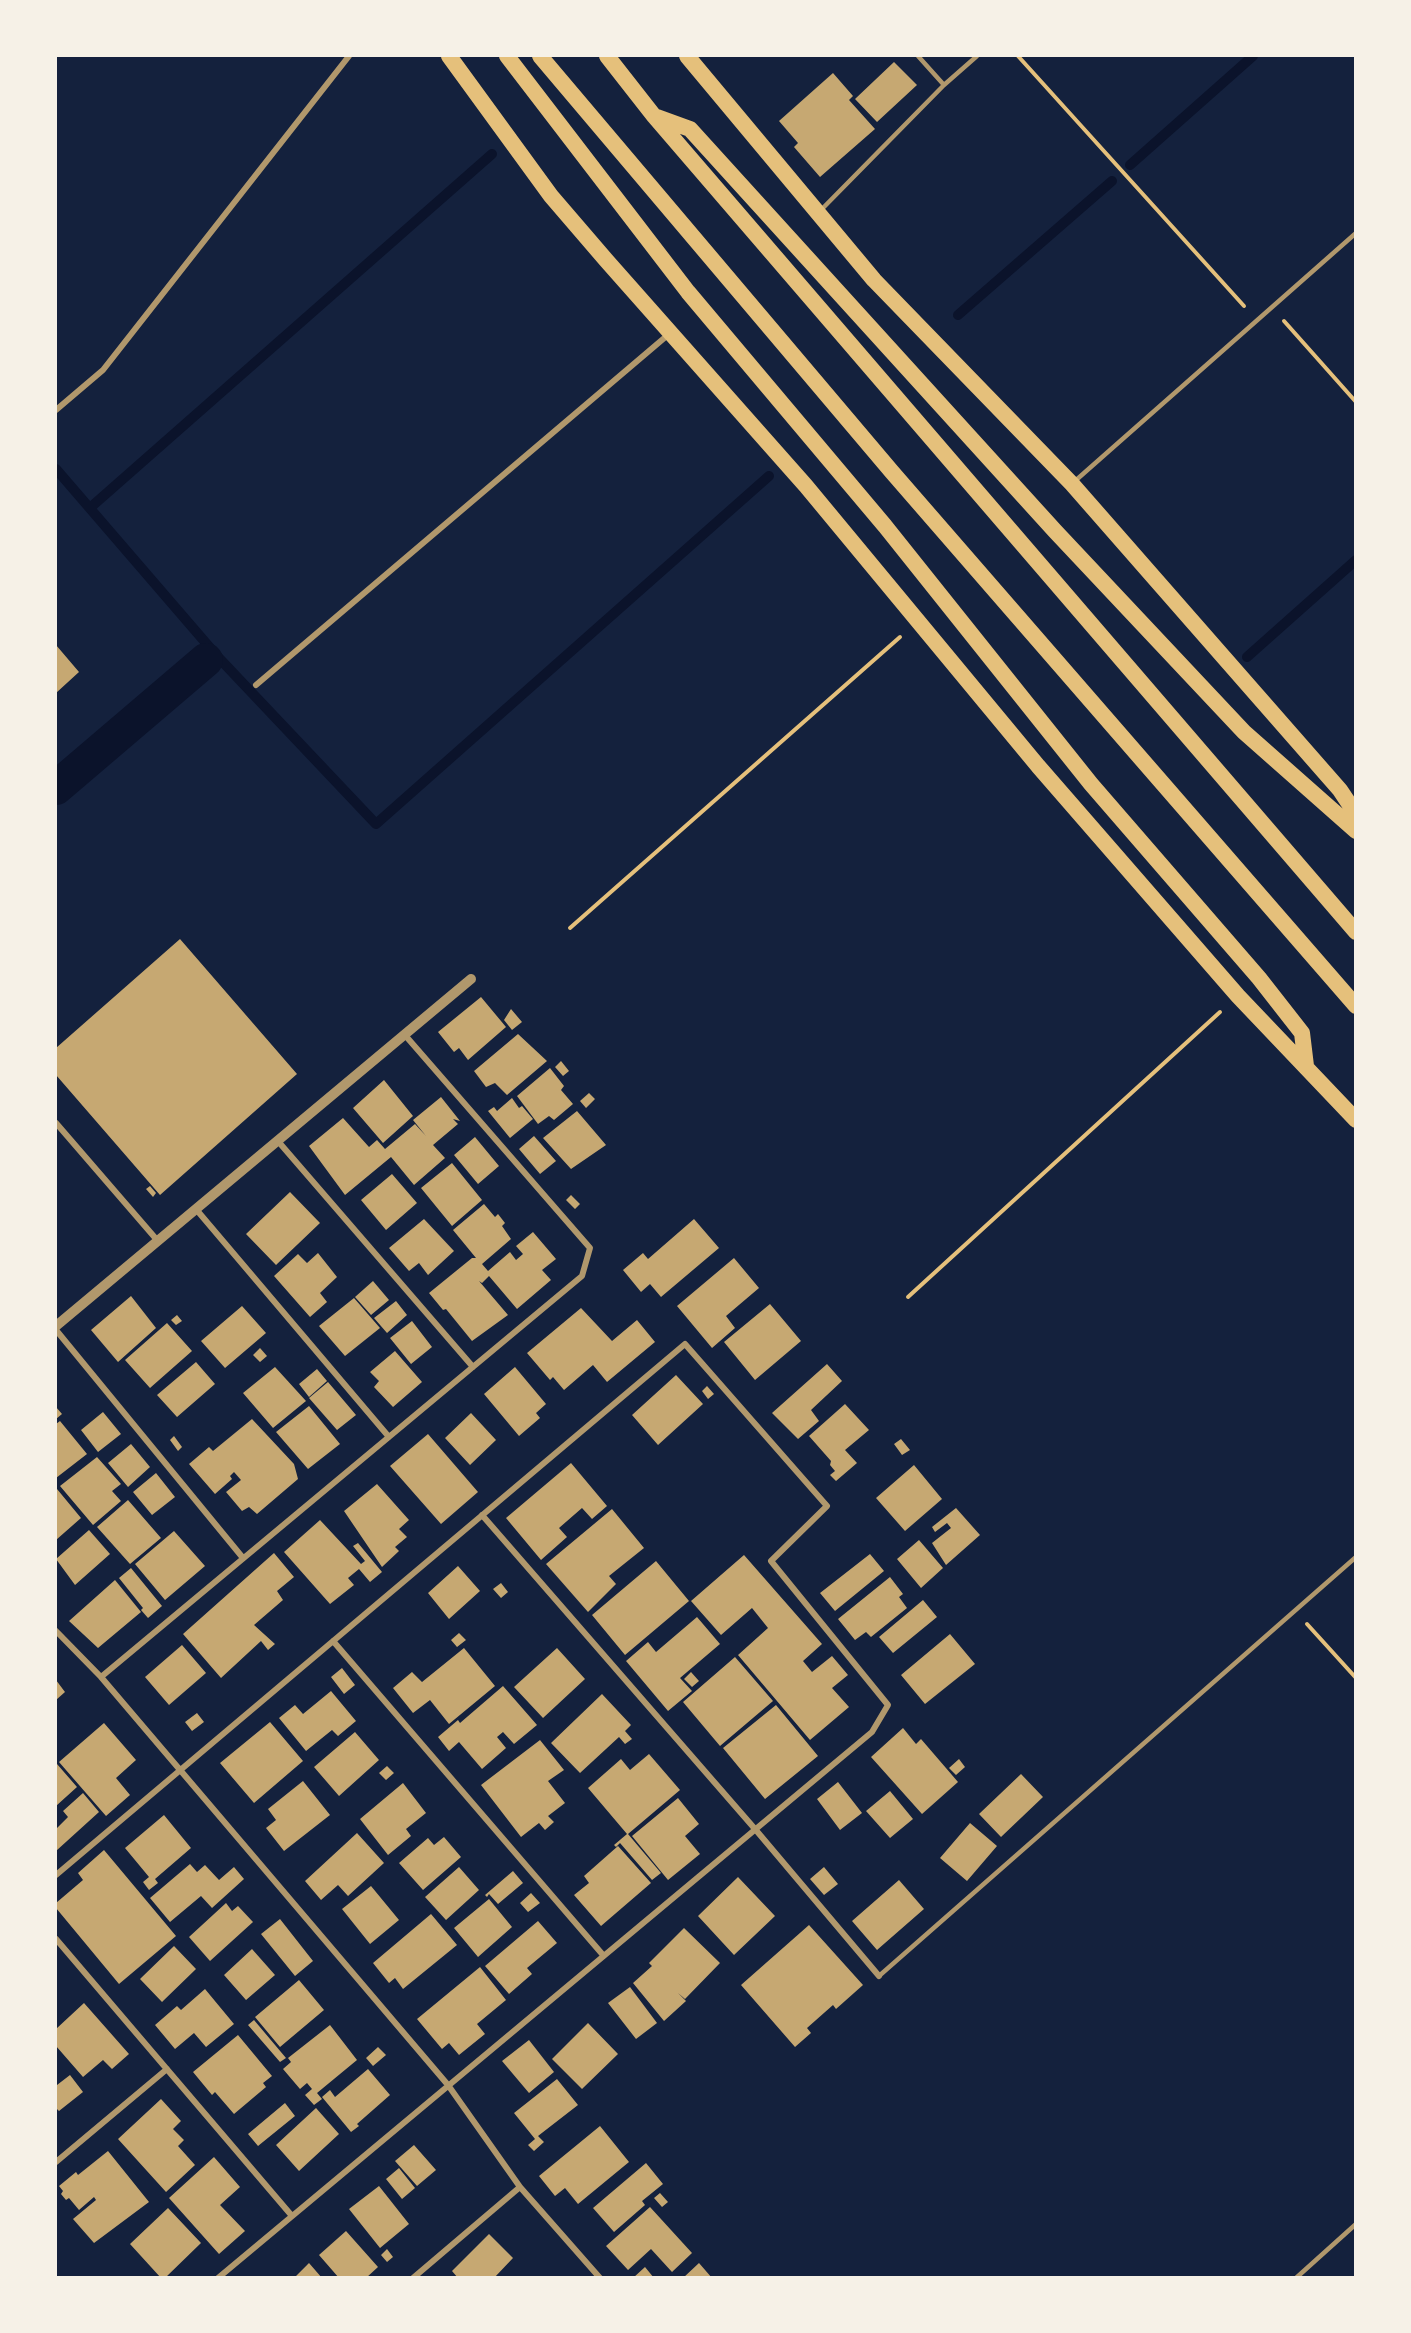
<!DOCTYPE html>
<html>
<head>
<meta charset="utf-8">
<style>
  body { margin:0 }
  #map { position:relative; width:1411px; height:2333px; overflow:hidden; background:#14213d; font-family:Quicksand,sans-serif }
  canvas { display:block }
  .frame { position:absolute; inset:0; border:57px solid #f6f1e7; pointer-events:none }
</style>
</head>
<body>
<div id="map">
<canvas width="1411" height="2333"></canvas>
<div class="frame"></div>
</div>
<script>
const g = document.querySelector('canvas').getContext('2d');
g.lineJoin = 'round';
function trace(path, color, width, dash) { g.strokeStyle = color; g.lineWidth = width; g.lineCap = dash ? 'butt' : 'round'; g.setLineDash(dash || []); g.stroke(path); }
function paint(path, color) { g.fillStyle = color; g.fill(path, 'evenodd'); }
const stream = new Path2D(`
  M1130 165 1253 56
  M958 315 1112 181
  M56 469 218 657
  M91 507 492 154
  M1247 657 1356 560
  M206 660 218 657 376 824 769 476`);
const canal = new Path2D(`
  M56 788 206 660`);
const building = new Path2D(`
  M894 62 917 85 877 122 855 99Z
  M833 73 853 96 849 100 875 129 820 177 794 147 798 143 779 121Z
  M56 645 79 672 56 693Z
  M180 939 297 1074 160 1195 56 1075V1048Z
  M481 997 506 1027 468 1060 459 1048 454 1052 438 1032Z
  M511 1009 522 1022 512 1030 504 1020Z
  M518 1034 547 1061 507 1095 495 1083 486 1087 474 1071Z
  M561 1061 569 1071 563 1076 555 1067Z
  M550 1068 564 1086 561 1090 573 1104 554 1120 549 1116 538 1124 517 1096Z
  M384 1080 413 1116 383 1143 353 1108Z
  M589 1093 595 1099 586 1108 580 1101Z
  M441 1097 460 1121 453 1119 458 1124 433 1145 445 1158 414 1185 391 1157 345 1195 309 1146 343 1118 369 1147 377 1140 385 1149 415 1124 426 1136 413 1120Z
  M512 1098 519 1108 522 1106 533 1119 510 1138 488 1111 494 1107 497 1111Z
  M577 1111 606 1145 571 1169 543 1138Z
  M534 1136 556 1161 540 1174 519 1149Z
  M475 1137 499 1166 478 1184 454 1155Z
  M452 1163 482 1200 452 1226 421 1188Z
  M392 1174 417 1203 386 1230 361 1200Z
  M150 1186 156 1193 153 1197 146 1189Z
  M290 1192 320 1223 276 1265 246 1234Z
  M571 1195 580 1204 575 1209 566 1200Z
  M484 1204 495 1217 498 1214 505 1223 502 1226 511 1239 482 1264 488 1271 510 1252 516 1260 523 1254 516 1246 533 1232 556 1259 542 1270 551 1280 517 1309 489 1276 482 1283 479 1281 508 1315 472 1341 446 1309 443 1310 429 1293 472 1258H476L453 1230Z
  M424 1219 454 1251 428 1275 419 1263 409 1271 389 1248Z
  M694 1219 719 1248 661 1297 650 1284 641 1292 623 1270 643 1253 648 1259Z
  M318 1253 337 1277 320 1293 327 1302 310 1317 274 1276 298 1254 307 1263Z
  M734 1258 759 1288 726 1316 735 1328 712 1348 677 1306Z
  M373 1281 389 1300 371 1315 355 1297Z
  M131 1296 156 1328 118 1362 91 1330Z
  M354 1298 380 1328 345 1356 319 1326Z
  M396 1301 407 1315 387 1333 374 1318Z
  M770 1304 801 1341 755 1380 724 1342Z
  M242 1306 266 1333 225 1368 201 1341Z
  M581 1308 612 1341 637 1320 655 1342 607 1382 593 1365 564 1390 553 1377 550 1380 527 1353Z
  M177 1315 182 1321 176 1325 171 1320Z
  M412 1321 432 1347 411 1364 390 1338Z
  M167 1323 192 1351 150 1388 125 1360Z
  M260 1348 267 1356 260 1362 253 1355Z
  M395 1351 422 1382 393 1407 374 1387 379 1381 370 1372Z
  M196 1362 215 1384 177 1417 157 1395Z
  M827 1364 842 1381 811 1410 819 1421 798 1439 772 1413Z
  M275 1367 306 1401 273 1428 243 1393Z
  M515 1367 546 1404 536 1413 540 1418 519 1436 484 1394Z
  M317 1369 327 1381 309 1397 299 1384Z
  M676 1375 703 1404 658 1445 632 1415Z
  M328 1382 356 1415 337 1430 309 1398Z
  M707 1386 714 1394 708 1399 702 1391Z
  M845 1404 869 1430 845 1450 857 1463 836 1481 830 1475 835 1471 830 1465 831 1461 809 1436Z
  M309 1406 340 1444 308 1469 276 1432Z
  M56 1407 62 1414 56 1419Z
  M103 1412 121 1434 98 1452 81 1430Z
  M471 1413 496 1440 470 1465 445 1438Z
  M252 1419 294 1464 298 1479 257 1514 249 1507 242 1511 226 1492 241 1480 234 1472 230 1476 232 1479 215 1494 189 1464 209 1447 213 1451Z
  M60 1421 87 1454 56 1478V1424Z
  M428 1434 478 1492 441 1524 390 1466Z
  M174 1436 182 1447 178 1451 170 1440Z
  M901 1439 910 1450 902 1455 894 1444Z
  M131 1444 150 1467 128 1487 108 1463Z
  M97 1457 121 1484 112 1491 121 1501 93 1525 60 1486Z
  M571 1463 607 1506 592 1519 582 1508 559 1528 567 1537 541 1560 506 1518Z
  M914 1465 942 1499 905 1531 876 1498Z
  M156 1473 175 1497 152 1515 133 1492Z
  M377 1484 409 1520 399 1529 407 1537 395 1547 399 1551 382 1567 344 1511Z
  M57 1489 81 1518 56 1540V1490Z
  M128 1500 161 1538 130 1564 97 1527Z
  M956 1508 980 1535 946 1565 932 1543 951 1528 947 1523 935 1532 932 1527Z
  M612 1509 644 1548 609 1576 616 1584 588 1612 546 1564Z
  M320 1520 361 1564 365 1561 353 1546 358 1543 382 1572 370 1582 359 1569 348 1578 354 1585 330 1604 284 1552Z
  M89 1530 110 1554 75 1585 56 1559Z
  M174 1531 205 1566 165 1600 135 1564Z
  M919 1540 943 1568 921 1588 897 1559Z
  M274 1553 294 1577 277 1591 283 1600 254 1625 275 1644 268 1650 261 1641 221 1678 183 1634Z
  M870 1554 884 1571 835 1611 820 1593Z
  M744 1555 822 1644 803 1661 812 1672 832 1656 848 1675 832 1688 849 1707 810 1740 738 1655 768 1628 752 1608 721 1635 691 1601Z
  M656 1561 689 1601 625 1655 592 1615Z
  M458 1566 480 1591 449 1619 428 1593Z
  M131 1568 162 1606 148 1618 141 1610 143 1608 119 1578Z
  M890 1577 903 1594 899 1597 907 1608 871 1637 866 1632 855 1640 838 1619Z
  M115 1580 141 1612 98 1648 69 1621Z
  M501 1583 508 1592 501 1598 493 1589Z
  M923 1600 937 1617 893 1653 879 1637Z
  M697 1617 720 1644 680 1678 692 1691 668 1711 626 1661 648 1642 656 1652Z
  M459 1633 466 1640 457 1647 451 1640Z
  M950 1634 975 1664 925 1704 901 1675Z
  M182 1645 206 1673 169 1705 145 1677Z
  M464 1648 495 1686 449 1724 430 1700 413 1713 393 1688 412 1672 422 1682Z
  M557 1648 585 1679 543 1718 514 1687Z
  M735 1657 773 1701 720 1746 683 1702Z
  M342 1668 355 1685 344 1694 331 1677Z
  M691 1672 699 1681 692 1687 684 1679Z
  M56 1680 65 1692 56 1700Z
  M503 1686 537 1725 514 1744 503 1732 497 1737 506 1748 482 1769 459 1742 449 1751 438 1737 458 1720 460 1723Z
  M331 1691 356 1721 338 1736 332 1730 306 1751 279 1718 295 1705 303 1714Z
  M602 1694 631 1725 625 1731 632 1739 625 1744 619 1737 580 1773 551 1743Z
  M776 1705 818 1756 765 1799 723 1748Z
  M197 1713 204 1722 192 1731 185 1722Z
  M270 1722 303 1761 254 1803 220 1763Z
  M104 1723 136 1760 116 1778 130 1795 106 1816 59 1762Z
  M903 1728 916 1744 921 1739 958 1782 922 1814 871 1757Z
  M355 1732 379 1760 339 1796 314 1767Z
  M540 1740 564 1770 548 1781 565 1803 548 1816 554 1822 545 1830 539 1823 521 1837 481 1785Z
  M649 1754 680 1790 628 1834 661 1873 652 1880 620 1843 616 1847 614 1845 627 1834 588 1788 621 1759 630 1770Z
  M959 1759 965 1767 956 1775 949 1768Z
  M57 1764 77 1787 56 1806V1765Z
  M387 1766 394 1773 386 1780 379 1773Z
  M1021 1774 1043 1797 1001 1837 979 1814Z
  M303 1781 330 1815 284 1851 266 1828 276 1820 268 1809Z
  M838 1782 862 1813 840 1830 817 1799Z
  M403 1783 426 1813 406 1829 411 1836 388 1855 360 1819Z
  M890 1791 913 1819 890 1838 866 1811Z
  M83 1793 99 1812 56 1851V1829L68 1817 63 1811Z
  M678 1798 699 1824 685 1836 700 1854 668 1880 632 1836Z
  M164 1815 191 1848 155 1879 158 1883 149 1890 143 1882 149 1877 125 1848Z
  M970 1823 997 1846 967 1881 940 1858Z
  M357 1833 384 1863 348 1896 338 1885 321 1900 305 1881Z
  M444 1837 461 1857 423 1890 399 1863 428 1838 434 1845Z
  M618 1846 651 1883 601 1926 574 1895 589 1883 584 1876Z
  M104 1850 176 1936 119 1984 56 1908V1903L83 1880 78 1873Z
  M190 1864 197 1872 205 1865 219 1880 234 1867 244 1879 212 1908 201 1896 170 1922 150 1898Z
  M459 1867 479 1890 446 1920 425 1897Z
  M824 1867 838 1884 824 1895 810 1879Z
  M513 1871 523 1883 498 1904 489 1894 487 1897 485 1895Z
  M738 1877 775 1916 734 1955 698 1916Z
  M899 1880 924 1909 877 1950 852 1921Z
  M371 1886 399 1920 370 1944 342 1909Z
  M531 1893 540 1903 528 1912 520 1903Z
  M489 1899 512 1927 478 1957 454 1928Z
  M226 1903 232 1911 238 1906 253 1922 210 1961 189 1937Z
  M431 1914 457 1945 403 1989 395 1978 389 1983 373 1963Z
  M280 1919 313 1961 295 1976 261 1934Z
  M538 1921 557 1943 527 1968 532 1974 509 1994 485 1966Z
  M809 1925 863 1985 836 2009 833 2005 807 2028 811 2033 795 2047 741 1985Z
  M684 1928 720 1963 685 1999 678 1993 686 2001 664 2021 633 1983 652 1966 649 1963Z
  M174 1946 196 1969 162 2002 140 1979Z
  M252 1949 275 1975 246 2000 224 1975Z
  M480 1967 506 2000 477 2024 485 2034 459 2055 449 2043 442 2049 417 2019Z
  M299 1980 324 2010 280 2047 255 2017Z
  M630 1987 657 2023 636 2039 608 2003Z
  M205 1989 234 2024 206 2047 194 2033 175 2049 155 2025 177 2006 181 2010Z
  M84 2003 129 2054 112 2069 103 2060 83 2077 56 2046V2029Z
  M254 2020 286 2058 280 2062 248 2025Z
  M588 2023 618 2054 582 2089 552 2059Z
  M330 2025 357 2060 317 2093 322 2099 314 2105 305 2095 312 2089 307 2083 300 2089 283 2069 291 2062 288 2058Z
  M238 2035 272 2076 263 2083 266 2087 234 2114 215 2092 212 2095 193 2072Z
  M529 2040 554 2072 529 2093 502 2061Z
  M378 2047 386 2055 373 2066 366 2058Z
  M368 2069 390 2095 357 2124 359 2126 351 2132 322 2097 330 2090 335 2097Z
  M70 2075 83 2092 59 2111 56 2108V2083L57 2085Z
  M557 2079 578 2105 538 2136 544 2142 534 2151 528 2145 535 2139 514 2113Z
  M161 2099 181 2121 173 2129 184 2140 178 2146 195 2165 166 2192 118 2139Z
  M285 2103 295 2116 258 2146 248 2134Z
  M316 2108 339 2134 299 2171 276 2145Z
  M600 2126 629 2162 578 2204 565 2188 555 2196 539 2176Z
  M414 2145 436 2170 417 2186 395 2161Z
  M108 2151 149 2202 94 2243 73 2219 96 2200 94 2197 79 2210 69 2198 66 2200 61 2194 63 2191 59 2186 76 2172 78 2175Z
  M214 2157 240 2187 220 2205 245 2231 219 2254 169 2198Z
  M646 2163 663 2184 642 2201 645 2205 614 2232 593 2208Z
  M399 2168 415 2188 402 2199 386 2179Z
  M379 2186 409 2224 380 2248 349 2209Z
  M660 2193 668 2202 662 2207 654 2198Z
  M650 2207 692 2253 672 2272 651 2249 628 2270 606 2246Z
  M168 2208 201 2243 165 2278H161L130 2244Z
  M346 2231 378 2267 366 2278H339L319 2255Z
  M489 2234 513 2258 494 2278H458L452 2271Z
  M387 2249 393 2257 387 2262 381 2255Z
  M309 2263 322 2278H294Z
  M699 2263 712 2278H683Z
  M645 2267 654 2278H633Z`);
const path = new Path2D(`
  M1018 56 1244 306
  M1284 321 1356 402
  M570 928 900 637
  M908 1297 1220 1012
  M1307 1624 1356 1678`);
const service = new Path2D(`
  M918 56 944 85
  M821 210 944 85 977 56
  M1075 481 1356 233
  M879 1976 1356 1557
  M1296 2278 1356 2224`);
const minor = new Path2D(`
  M56 410 103 370 349 56
  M256 685 669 334
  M56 1123 157 1240
  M277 1140 473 1367
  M195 1208 389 1437
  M56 1330 243 1558
  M482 1515 755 1829 879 1976
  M56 1631 101 1677 448 2085 520 2187 600 2278
  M333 1641 603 1955
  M101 1677 582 1276 590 1248 404 1034
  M56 1875 685 1344 827 1506 771 1561 888 1705 872 1732 218 2278
  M56 1939 292 2216
  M56 2162 167 2069
  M413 2278 520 2187`);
const tertiary = new Path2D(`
  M56 1326 471 979`);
const trunk = new Path2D(`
  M449 56 551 196 606 260 806 486 1038 766 1238 996 1356 1120
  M507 56 688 292 885 526 1091 784 1259 978 1302 1033 1306 1066
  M540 56 892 472 1356 1006
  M607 56 654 116 1356 932
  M687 56 874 280 1072 484 1340 790 1356 814
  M657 117 690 129 1055 531 1244 732 1356 831`);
trace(stream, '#0b132b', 10);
trace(canal, '#0b132b', 34);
paint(building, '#c6a872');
trace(path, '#e5c07b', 4);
trace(service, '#b1986c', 4.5);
trace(minor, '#b1986c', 6);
trace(tertiary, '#b1986c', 10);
trace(trunk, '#e5c07b', 16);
</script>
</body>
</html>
